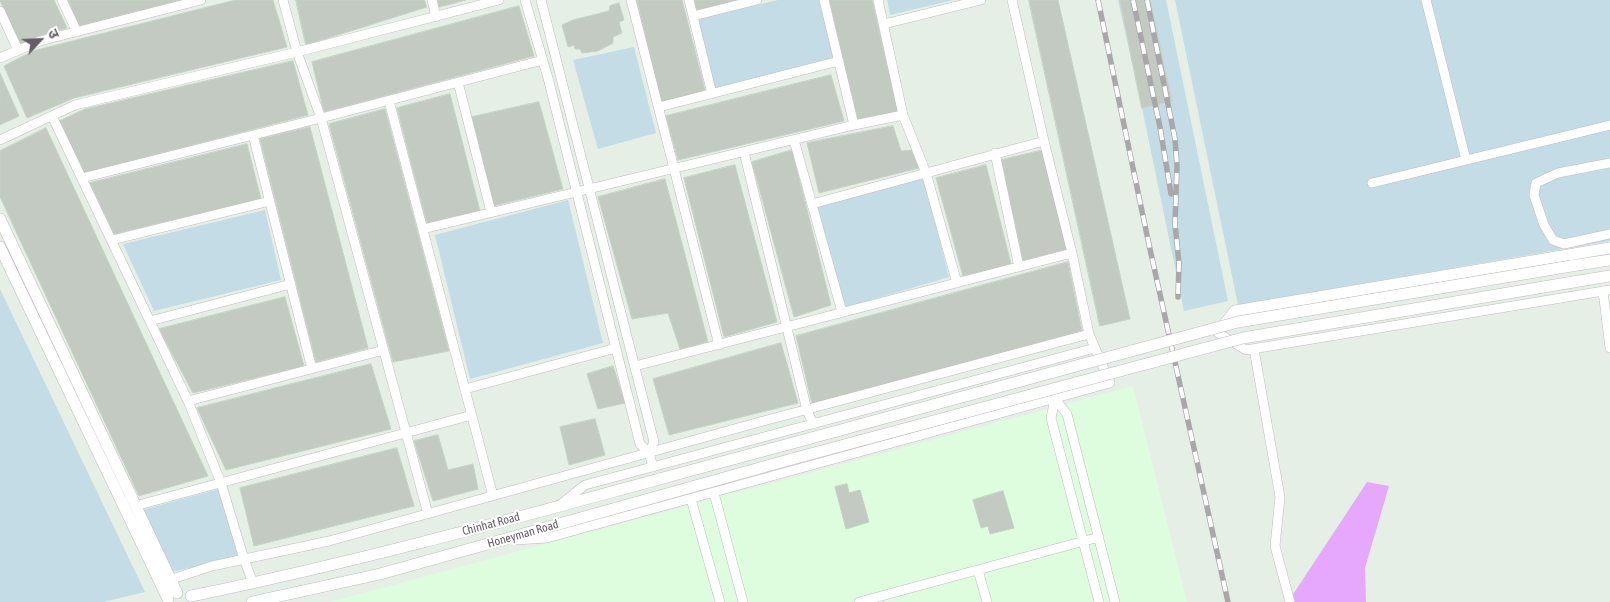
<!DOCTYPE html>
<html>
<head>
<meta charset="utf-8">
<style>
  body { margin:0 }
  #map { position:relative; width:1610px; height:602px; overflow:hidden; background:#e6efe6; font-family:"Asap Condensed","Noto Sans Devanagari",sans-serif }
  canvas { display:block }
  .north { position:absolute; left:15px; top:15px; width:50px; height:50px; -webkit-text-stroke:4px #fff; paint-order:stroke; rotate:65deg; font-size:14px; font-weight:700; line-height:20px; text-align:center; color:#645d66 }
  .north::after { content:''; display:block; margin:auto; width:18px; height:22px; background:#645d66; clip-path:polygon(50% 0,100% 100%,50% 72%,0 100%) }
</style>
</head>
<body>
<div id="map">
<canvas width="1610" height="602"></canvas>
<div class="north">उ</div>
</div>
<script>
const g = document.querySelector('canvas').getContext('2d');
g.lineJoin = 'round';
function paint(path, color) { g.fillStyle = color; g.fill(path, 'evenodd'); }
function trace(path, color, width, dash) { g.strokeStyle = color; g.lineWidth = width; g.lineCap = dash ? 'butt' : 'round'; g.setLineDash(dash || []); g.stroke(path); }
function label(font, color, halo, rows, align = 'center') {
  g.font = font + ' "Asap Condensed",sans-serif'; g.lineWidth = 4; g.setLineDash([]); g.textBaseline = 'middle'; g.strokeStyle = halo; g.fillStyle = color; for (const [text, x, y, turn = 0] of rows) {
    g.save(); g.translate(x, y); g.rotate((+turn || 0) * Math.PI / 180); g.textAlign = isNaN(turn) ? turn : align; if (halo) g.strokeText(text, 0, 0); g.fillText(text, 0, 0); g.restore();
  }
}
const commercial = new Path2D(`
  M1133 386 1187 602H330Z`);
const green = new Path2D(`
  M778 0H819L834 59 713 89 697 19Z
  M887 0H953L890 15Z
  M1118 0H1166L1228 301 1184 311 1142 108Z
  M1175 0H1610V241L1238 305Z
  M634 47 656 133 598 149 573 60Z
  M924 178 949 277 844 308 817 204Z
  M568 200 603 343 470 379 435 235Z
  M265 210 281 280 154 311 123 244Z
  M0 289 145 592 103 602H0Z
  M219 489 240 557 171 572 142 510Z`);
const water = new Path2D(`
  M1367 482 1389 486 1365 568 1366 602H1288Z`);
const building = new Path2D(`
  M0 0H54L67 28 39 36 20 44Z
  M68 0H181L79 26Z
  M236 0H273L287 47 74 98 27 118 4 66 33 51Z
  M296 0H424L427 7 306 45Z
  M437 0H466L439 7Z
  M637 0H682L705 90 661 103Z
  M694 0H741L697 10Z
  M829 0H872L898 112 858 120Z
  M1029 0H1058L1130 319 1100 326Z
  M1120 0H1150L1172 101 1142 108Z
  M619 3 624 20 619 22 622 33 613 37V43L598 51 582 53 580 49H575L574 45 568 47 562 25 573 20 609 11 610 6Z
  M519 6 534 56 324 112 312 62Z
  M293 61 308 115 84 173 59 121 85 109Z
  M0 73 19 116 0 125Z
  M831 75 844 121 678 160 666 116Z
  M450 94 480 211 427 224 397 108Z
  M539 102 563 189 493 206 472 117Z
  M385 109 449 351 393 362 329 124Z
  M893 126 901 151 912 150 919 168 819 193 807 143Z
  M310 127 368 348 316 362 260 139Z
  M46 128 208 476 139 496 0 197V151Z
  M247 144 261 199 114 234 90 183Z
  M792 150 831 305 794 317 752 162Z
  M1044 150 1067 249 1023 261 1001 160Z
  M735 165 777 322 724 337 684 178Z
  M986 165 1011 264 963 276 936 178Z
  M665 179 708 342 680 349 668 313 632 319 598 197Z
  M1068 262 1082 331 812 404 796 336Z
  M285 297 304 366 193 393 159 329Z
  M781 343 798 403 669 435 653 379Z
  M371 364 391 429 226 470 197 408Z
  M613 366 625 403 598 409 587 374Z
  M595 419 605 455 569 465 560 427Z
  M438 435 448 470 473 464 478 489 433 501 414 441Z
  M397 448 414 506 254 546 240 488Z
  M847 484 849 493 860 490 869 522 846 529 835 487Z
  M1003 491 1014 528 990 534 988 526 981 528 973 500Z`);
const minor = new Path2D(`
  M62 0 77 32
  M283 0 297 52 321 118 428 514
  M432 0 436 17
  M525 0 548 78 640 444 649 453 653 467
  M541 0 654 442 649 453
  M631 0 719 345
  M689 0 712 94
  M824 0 854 125
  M878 0 903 115 926 173 957 283
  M1426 0 1466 160
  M0 11 18 50
  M693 16 757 0
  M884 24 981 0
  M0 58 40 41 201 0
  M458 82 491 212
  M389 101 493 496
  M659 107 839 61
  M52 116 188 401 221 483 244 559 253 583
  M253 135 312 369
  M0 140 75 105 297 52 499 0
  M794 140 842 312
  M744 152 807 410 813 424
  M995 153 1019 267
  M1610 163 1558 173 1536 183 1534 195 1544 225 1553 240 1564 244 1610 234
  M82 178 321 118 543 60
  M1372 183 1610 125
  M812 204 1044 141
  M423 229 854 125 903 115
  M112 240 270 201
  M1603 291 1610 348
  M150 321 291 284
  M1218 333 1246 350 1610 290
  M1254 349 1280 497 1275 546 1290 602
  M635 366 1072 253
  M465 389 616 348
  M1055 399 1067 414 1115 602
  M1055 399 1051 418 1099 602
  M188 401 384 350
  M714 493 743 602
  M691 499 720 602
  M560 505 585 485 1095 348
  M135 506 472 415
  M515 540 547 538 1110 383 1089 334 1072 253 1044 141 1012 0
  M978 570 987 602
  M166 581 212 566 329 541 756 423 1089 334
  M859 602 1099 537`);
const tertiary = new Path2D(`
  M0 219 177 593
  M0 247 168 599
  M1571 266 1610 260
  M1573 282 1610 276
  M1221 329 1235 311 1610 248
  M191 596C392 555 590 497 789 444
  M252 602 380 574 792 459`);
const rail = new Path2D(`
  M1098 0 1148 240 1228 602
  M1133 0 1160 127 1171 194
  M1147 0 1175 139 1177 166 1175 224 1179 263 1178 297`);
const tertiaryBridge = new Path2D(`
  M789 444 1238 322 1571 266
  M792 459 1243 338 1573 282`);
const streetNames = [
  ["Chinhat Road",491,524,-15],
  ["Honeyman Road",523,534,-16]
];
paint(commercial, '#ddfdde');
paint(green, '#c3dce6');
paint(water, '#e5a8fd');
paint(building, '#c2cac2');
trace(building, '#c4d4c4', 1);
trace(minor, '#c1bac1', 10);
trace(tertiary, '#c1bac1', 12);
trace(minor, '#fff', 9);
trace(tertiary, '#fff', 11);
trace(rail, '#a9a7aa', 5.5);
trace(rail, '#fff', 4, [11]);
trace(tertiaryBridge, '#c1bac1', 12, []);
trace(tertiaryBridge, '#fff', 11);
label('12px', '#645d66', '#fff', streetNames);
</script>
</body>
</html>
